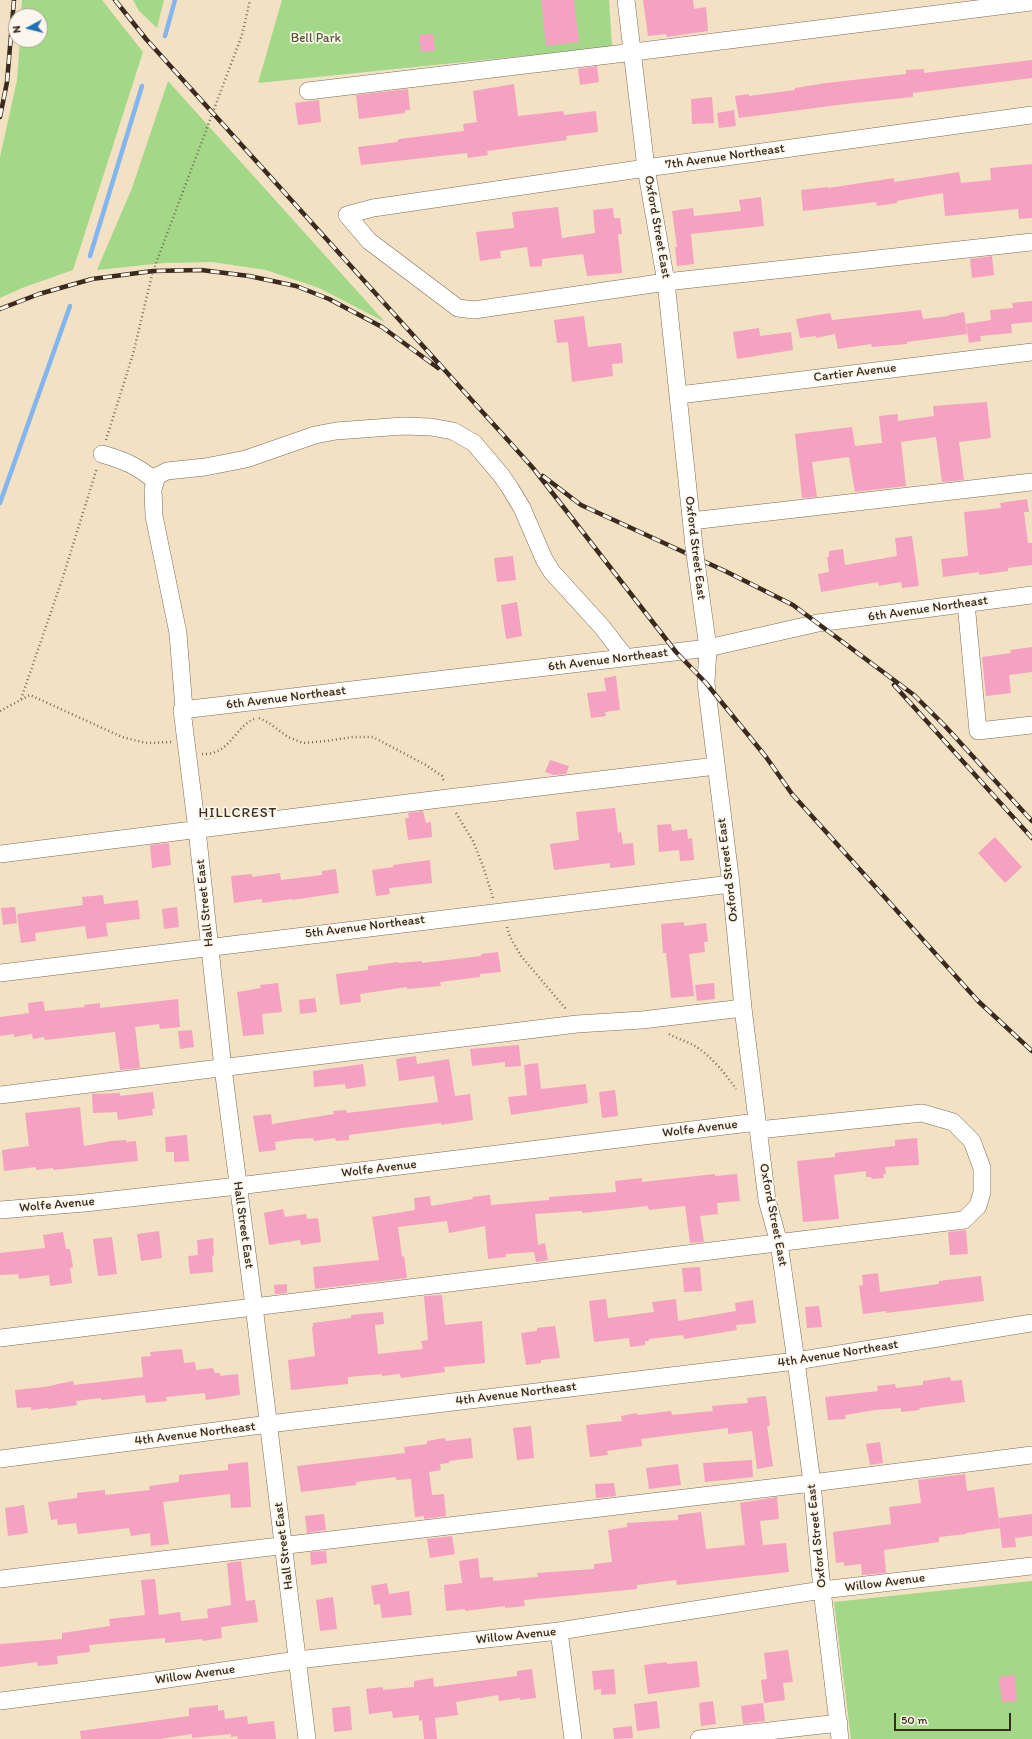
<!DOCTYPE html>
<html>
<head>
<meta charset="utf-8">
<style>
  body { margin:0 }
  #map { position:relative; width:1032px; height:1739px; overflow:hidden; background:#f2e1c3; font-family:Itim,sans-serif }
  canvas { display:block }
  .north { position:absolute; left:8px; top:8px; width:40px; height:40px; box-sizing:border-box; background:#fbf7ec; border:1px solid #aea59a; border-radius:50%; rotate:263deg; font-size:11px; font-weight:700; line-height:16px; text-align:center; color:#3b2a1e }
  .north::after { content:''; display:block; margin:auto; width:14px; height:18px; background:#1f6fb2; clip-path:polygon(50% 0,100% 100%,50% 72%,0 100%) }
  .scale { position:absolute; left:894px; top:1713px; width:117px; height:18px; box-sizing:border-box; border:2px solid #3b2a1e; border-top:0; padding-left:5px; font-size:12px; line-height:14px; white-space:nowrap; color:#3b2a1e; -webkit-text-stroke:3px #fbf7ec; paint-order:stroke }
</style>
</head>
<body>
<div id="map">
<canvas width="1032" height="1739"></canvas>
<div class="north">N</div>
<div class="scale">50 m</div>
</div>
<script>
const g = document.querySelector('canvas').getContext('2d');
g.lineJoin = 'round';
function paint(path, color) { g.fillStyle = color; g.fill(path, 'evenodd'); }
function trace(path, color, width, dash) { g.strokeStyle = color; g.lineWidth = width; g.lineCap = dash ? 'butt' : 'round'; g.setLineDash(dash || []); g.stroke(path); }
function label(font, color, halo, rows, align = 'center') {
  g.font = font + ' Itim,sans-serif'; g.lineWidth = 3.5; g.setLineDash([]); g.textBaseline = 'middle'; g.strokeStyle = halo; g.fillStyle = color; for (const [text, x, y, turn = 0] of rows) {
    g.save(); g.translate(x, y); g.rotate((+turn || 0) * Math.PI / 180); g.textAlign = isNaN(turn) ? turn : align; if (halo) g.strokeText(text, 0, 0); g.fillText(text, 0, 0); g.restore();
  }
}
const green = new Path2D(`
  M22 0H102L143 52 73 270 22 288 0 298V157L17 80 20 40H40V16H21Z
  M133 0H164L157 28 139 11Z
  M282 0H609L612 47 258 83Z
  M168 81 385 322 319 288 266 270 212 262 164 263 97 270 132 188Z
  M1032 1581V1739H851L834 1602Z`);
const stream = new Path2D(`
  M165 36 175 0
  M90 256 142 86
  M0 503 70 306`);
const building = new Path2D(`
  M541 0H574L579 42 546 46Z
  M643 0H693L694 9 706 7 708 31 667 37 666 34 648 36Z
  M433 34 435 51 421 52 419 35Z
  M1032 60V78L913 93V97L845 104 739 118 735 96 749 94V96L795 90V88L826 83 906 74V70L924 69V73Z
  M597 66 599 82 580 85 578 69Z
  M514 84 518 116 563 111 564 115 596 111 598 132 566 136 567 140 487 151 488 155 468 158 467 153 361 165 358 147 397 142 399 139 464 131 463 124 477 122 473 91Z
  M408 89 410 110H405V113L359 119 356 95Z
  M712 97 714 123 692 124 691 99Z
  M319 100 321 122 298 125 295 103Z
  M734 110 736 126 719 128 717 113Z
  M1032 164V218L1019 219 1018 209 945 216 943 193 897 201V203L877 206 876 202 803 211 801 190 828 187V188L894 178V182L959 172 961 183 991 180 990 168Z
  M761 197 764 226 691 234 694 264 677 266 675 247H677L672 211 693 208 694 216 741 211 739 200Z
  M558 207 562 238 595 233 593 210 613 208 614 218H620L622 234H618L622 273 587 276 583 254 542 259V266L530 267 527 247 500 251 501 258 480 261 476 232 514 228 512 212Z
  M992 256 994 275 972 278 970 259Z
  M1032 301V322L1011 324 1012 333 980 336 981 341 969 343 966 324 991 320 990 310 1013 308 1012 303Z
  M921 310 923 319 949 316 948 315 964 312 967 334 907 342V344L872 347 871 344 838 349 835 334 816 338V336L800 338 796 319 830 313 832 320Z
  M584 316 588 347 621 343 623 363 612 364 613 376 572 382 568 342 557 343 554 320Z
  M759 328 760 336 791 332 793 350 737 359 733 332Z
  M987 402 991 438 959 442 964 480 942 482 936 437 901 442 906 486 855 492 849 457 812 462 817 497 802 498 795 434 852 427 855 446 882 443 879 416 898 414V421L934 416 933 406Z
  M1027 499 1029 512H1024L1028 543H1032V565L1008 568V571L979 575V572L943 577 941 559 968 556 964 512 1001 508 1000 503Z
  M912 536 919 586 902 588 901 582 879 586 878 582 821 592 818 574 829 572 827 557H829V551L843 549 845 565 897 556 895 538Z
  M513 556 516 580 497 582 494 558Z
  M517 602 522 636 506 639 501 605Z
  M1032 647V672L1009 675 1011 693 986 696 982 657 1011 653 1010 650Z
  M616 676 620 710 605 712 606 716 591 718 587 693 606 691 604 678Z
  M550 760 569 766 566 774 554 775 545 772Z
  M615 808 618 833 621 832 623 844 633 843 635 865 610 868V863L554 870 550 844 579 840 576 812Z
  M423 811 426 823 431 822 432 837 408 840 405 818H409L408 813Z
  M671 824 672 831 687 829 688 839 692 838 694 860 680 861 679 850 659 852 657 825Z
  M995 837 1022 867 1005 883 978 853Z
  M169 843 171 865 152 868 150 845Z
  M430 860 432 883 389 888 390 894 376 896 372 870 393 867V865Z
  M336 869 339 893 292 900V899L262 903V899L234 903 231 876 252 874V877L280 873 281 880 322 875V871Z
  M103 895 104 904 138 900 140 919 106 923 108 936 87 939 85 926 35 933 36 941 21 943 17 914 83 905 82 897Z
  M15 907 17 923 3 925 1 908Z
  M177 907 179 927 164 929 162 909Z
  M684 922V926L706 923 708 942H704L705 952 689 954 694 996 671 998 666 953H663L661 924Z
  M498 952 501 972 480 974V977L440 982 441 986 407 989V987L360 994 361 1002 340 1005 336 974 368 970V966L398 962 399 963 422 961V963L481 956V954Z
  M278 983 282 1012 262 1014 264 1034 243 1036 237 992 261 988 260 985Z
  M714 983 715 999 697 1001 695 985Z
  M315 998 317 1012 300 1014 299 1000Z
  M178 999 180 1027 160 1029 159 1024 135 1027 140 1068 120 1070 115 1032 45 1040 44 1037 33 1039 32 1034 14 1037V1034L0 1036V1017L29 1013 28 1003 43 1001 45 1011 85 1007 84 1005 100 1003V1008Z
  M192 1030 194 1047 180 1049 178 1031Z
  M519 1045 521 1066 505 1067V1062L472 1066 470 1049Z
  M416 1056 417 1064 449 1059 455 1096 470 1094 473 1120 441 1125V1123L349 1135V1140L336 1141 335 1138 314 1141 313 1138 295 1139 275 1142 276 1150 259 1152 253 1116 271 1114 272 1124 334 1114 333 1111 346 1110 347 1113 438 1102 434 1076 399 1081 396 1059Z
  M538 1063 541 1089 586 1084 588 1103 511 1115 508 1097 527 1095 524 1065Z
  M363 1064 366 1086 346 1089 345 1084 314 1087 313 1071Z
  M615 1090 618 1116 602 1118 599 1092Z
  M153 1092 155 1108 152 1109 153 1115 118 1120 117 1112 93 1113 92 1094 120 1093V1096Z
  M80 1107 84 1146 111 1141 126 1140V1142L136 1141 138 1161 53 1170V1168L36 1170V1167L4 1171 2 1150 29 1146 25 1113Z
  M187 1135 189 1161 174 1162V1152H166L165 1137Z
  M917 1138 919 1165 885 1167 886 1174H883L884 1178 872 1179 871 1177H866V1171L834 1175 839 1219 803 1222 797 1161 835 1157V1153L895 1146V1140Z
  M715 1174V1176L737 1174 740 1201 717 1203 718 1214 700 1216 704 1242 690 1243 685 1206 649 1210 648 1206 582 1213V1211L535 1214 538 1245 545 1243 548 1260 536 1262 534 1252 506 1254V1257L488 1259 485 1226 449 1233 447 1221 398 1227 402 1257 404 1256 407 1278 315 1289 313 1267 379 1260 372 1217 415 1210 414 1198 430 1196 431 1206 473 1199 472 1197 490 1195 491 1205 549 1200V1197L616 1192 615 1181 642 1178V1182Z
  M283 1209 285 1217 306 1214 307 1219 318 1218 321 1242 301 1245 300 1240 269 1245 264 1213Z
  M966 1230 968 1254 950 1255 948 1232Z
  M159 1231 162 1258 141 1261 137 1234Z
  M63 1232 66 1249H70L73 1267 70 1268 72 1283 50 1286 49 1275 19 1279 18 1274 0 1275V1253L45 1248 43 1235Z
  M112 1237 117 1274 98 1276 93 1239Z
  M213 1238 214 1255 212 1256 213 1272 190 1274 188 1256 198 1255 197 1240Z
  M700 1267 702 1291 684 1292 682 1268Z
  M878 1273 880 1292 939 1284V1281L981 1276 984 1301 886 1313V1311L863 1314 859 1286 863 1285 862 1275Z
  M287 1284V1293L275 1294 274 1285Z
  M442 1295 445 1325 482 1321 485 1363 444 1367 445 1372 401 1378 400 1374 382 1376V1374L348 1377V1384L291 1390 288 1360 315 1356 312 1327H313V1323L351 1318V1315L383 1312 384 1324 375 1325 378 1354 423 1349 421 1341 428 1340 424 1296Z
  M606 1299 608 1318 654 1312 652 1302 676 1299 678 1321 736 1311 735 1303 753 1300 756 1323 736 1325 737 1330 684 1339 683 1335 649 1339V1341H645V1345L630 1347 629 1338 594 1342 589 1301Z
  M819 1306 822 1327 807 1328 805 1307Z
  M555 1326 560 1358 541 1360V1363L526 1365 521 1333 537 1331V1328Z
  M182 1349 184 1363 195 1362 196 1370 213 1368 215 1373H220V1376L238 1374 240 1395 206 1400 205 1393 166 1397 167 1401 146 1403 145 1395 101 1400V1398L76 1401 77 1405 48 1409V1408L31 1410V1407L17 1408 15 1390 44 1387 73 1381 74 1385 143 1377 141 1357 151 1356 150 1352Z
  M950 1377 951 1381 962 1380 965 1402 919 1408 920 1410 901 1412V1408L875 1410 845 1415 846 1419 828 1420 825 1397 878 1391 877 1386 895 1384 896 1388 923 1385V1381Z
  M766 1396 770 1426H767L773 1466 757 1469 752 1431 728 1434V1428L641 1439 642 1446 607 1451 608 1455 590 1457 586 1425 622 1421 621 1416 637 1413 638 1415 671 1411 672 1415 713 1411 712 1406 748 1403 747 1398Z
  M531 1426 534 1458 517 1460 513 1428Z
  M445 1438 446 1441 471 1438 473 1458 449 1461V1463L440 1464 441 1470 429 1472 432 1495 444 1494 446 1516 424 1519V1516L415 1517 411 1479 396 1480V1477L356 1482V1485L301 1492 297 1466 405 1453 404 1447 427 1444V1441Z
  M880 1442 883 1463 870 1465 866 1444Z
  M752 1460 753 1477 705 1482 703 1463Z
  M248 1462 251 1507 231 1508 230 1494 163 1502 169 1544 151 1546 150 1533 131 1536 129 1528 78 1534 76 1523 58 1525 57 1519 51 1520 48 1502 77 1498V1493L105 1490V1495L150 1490 149 1486 179 1482V1475L228 1470V1464Z
  M678 1464 681 1485 649 1489 646 1468Z
  M965 1474 967 1491 994 1487 1000 1528 966 1533V1534L939 1537V1542L884 1550 886 1573 862 1575 861 1564 844 1566V1562L836 1563 833 1532 891 1524 889 1507 921 1503 918 1480Z
  M614 1483 616 1496 596 1498 595 1484Z
  M777 1497 779 1519 760 1521 763 1545 786 1543 789 1572 677 1585 676 1580 637 1585V1589L524 1600 525 1606 505 1608V1606L465 1611V1609L446 1611 444 1585 462 1583 459 1561 478 1558 480 1578 493 1577V1581L538 1577 537 1573 594 1569V1564L612 1562 608 1530 627 1527V1523L678 1520V1515L701 1512 706 1549 745 1545 740 1503Z
  M24 1505 28 1533 8 1536 5 1508Z
  M324 1514 326 1530 307 1533 305 1516Z
  M1032 1514V1536L1015 1538 1016 1547 1002 1548 999 1518Z
  M452 1536 455 1554 430 1558 427 1539Z
  M326 1551 327 1563 311 1565 310 1552Z
  M241 1561 246 1601 255 1600 258 1622 221 1627 222 1638 203 1641 202 1639 165 1643V1638L89 1645 90 1652 57 1656 58 1664 38 1666 37 1662 0 1667V1644L62 1639V1633L110 1626 109 1619 145 1615 141 1580 155 1579 159 1615 180 1612 181 1621 208 1618 207 1609 231 1605 227 1563Z
  M387 1583 389 1594 409 1591 412 1615 382 1618 380 1604 374 1605 371 1586Z
  M333 1597 337 1629 320 1631 316 1600Z
  M788 1650 793 1682 783 1683 785 1700 764 1703 761 1680 767 1679 764 1653Z
  M697 1661 700 1687 648 1694 644 1665 667 1662V1664Z
  M532 1669 536 1698 520 1700V1698L499 1701 498 1695 456 1702 458 1715 435 1718 437 1739H424L422 1720 419 1721V1715L393 1718 392 1711 369 1714 366 1689 383 1687V1690L414 1687V1681L433 1678 434 1687 517 1676V1671Z
  M614 1669 616 1694 601 1695V1689L594 1690 592 1671Z
  M1015 1675 1017 1701 1002 1702 999 1677Z
  M657 1701 660 1728 637 1731 634 1704Z
  M713 1701 716 1724 701 1726 699 1703Z
  M763 1703 765 1721 743 1724 741 1706Z
  M218 1705V1711L224 1710 225 1719 247 1716 248 1724 274 1721 276 1739H238L237 1736 231 1737V1734L192 1738V1734L160 1739H81L80 1731 189 1716V1708Z
  M350 1706 352 1730 334 1732 332 1708Z
  M632 1726 633 1738 614 1739 613 1728Z`);
const path = new Path2D(`
  M106 440 133 354 153 271 242 35 250 0
  M21 699 62 580 97 468
  M0 711 30 695 122 737 146 743 171 742
  M259 718 269 723 288 737 303 743 326 741 353 737H373L426 765 442 776 444 782
  M202 754C206 754 211 754 215 752 232 746 238 726 254 719
  M456 813 473 841 483 866 493 898
  M507 927 510 937 521 956 566 1009
  M669 1034C677 1039 687 1041 695 1046 711 1056 725 1073 736 1089`);
const minor = new Path2D(`
  M626 0 646 168 666 282 694 546
  M308 91 634 52 1032 2
  M1032 115 646 168 373 208 347 215 369 241 458 308 474 310 666 282 1032 242
  M679 395 1032 352
  M102 454C123 460 138 466 155 481
  M691 521 1032 482
  M697 569 708 648 706 683 731 884 743 1008 767 1200 779 1243 796 1361 812 1483 822 1590 840 1739
  M966 603 978 731 1032 725
  M184 709 178 633 154 516 153 489 157 476 167 471 205 467 246 459 315 435 336 431 403 426 431 427 453 431 474 443 501 475 510 488 522 508 544 559 552 572 602 627 626 658
  M0 854 448 798 716 766
  M0 973 731 884
  M0 1095 577 1024 642 1020 743 1008
  M0 1210 85 1203 238 1186 757 1122
  M0 1338 964 1220 978 1206 982 1192V1168L972 1141 953 1122 922 1113 758 1130
  M0 1459 269 1424 796 1361 1032 1323
  M0 1579 812 1483 1032 1455
  M559 1631 573 1739
  M0 1701 141 1683 297 1660 559 1631 822 1590 1032 1566
  M307 1739 254 1306 223 1068 197 830 182 710 708 648 818 623 1032 595
  M699 1739 839 1723`);
const rail = new Path2D(`
  M115 0 146 39 533 468 676 652 706 683 766 757 792 794 978 1001 1032 1051
  M0 117 7 82 14 0
  M0 309 39 294 92 279 153 271 201 270 249 276 296 286 329 299 382 327 438 368
  M543 476 581 505 725 571 793 605 914 695 945 726 1032 821
  M894 685 1032 838`);
const minorBridge = new Path2D(`
  M694 546 697 569`);
const parkNames = [
  ["Bell Park",316,39]
];
const streetNames = [
  ["7th Avenue Northeast",725,157,-8],
  ["Oxford Street East",657,227,80],
  ["Cartier Avenue",855,373,-7],
  ["Oxford Street East",695,548,83],
  ["6th Avenue Northeast",928,609,-8],
  ["6th Avenue Northeast",608,660,-7],
  ["6th Avenue Northeast",286,698,-7],
  ["Oxford Street East",728,870,-97],
  ["Hall Street East",205,903,-96],
  ["5th Avenue Northeast",365,927,-7],
  ["Wolfe Avenue",700,1129,-7],
  ["Wolfe Avenue",379,1169,-7],
  ["Wolfe Avenue",57,1205,-5],
  ["Oxford Street East",773,1215,79],
  ["Hall Street East",243,1225,82],
  ["4th Avenue Northeast",838,1354,-9],
  ["4th Avenue Northeast",516,1394,-7],
  ["4th Avenue Northeast",195,1434,-7],
  ["Oxford Street East",817,1536,-96],
  ["Hall Street East",284,1546,-97],
  ["Willow Avenue",885,1583,-7],
  ["Willow Avenue",516,1636,-6],
  ["Willow Avenue",195,1675,-8]
];
const neighbourhoodNames = [
  ["HILLCREST",238,813]
];
paint(green, '#a3d889');
trace(stream, '#83b5ef', 4.5);
paint(building, '#f5a1c2');
trace(minor, '#7b6a58', 18);
trace(path, '#7b6a58', 2.5, [1, 3]);
trace(minor, '#fff', 17);
trace(rail, '#3b2a1e', 4.5);
trace(rail, '#fbf7ec', 3, [9]);
trace(minorBridge, '#7b6a58', 18, []);
trace(minorBridge, '#fff', 17);
label('13px', '#555639', '#fbf7ec', parkNames);
label('13px', '#3b2a1e', '#fbf7ec', streetNames);
g.letterSpacing = '1px';
label('14px', '#3b2a1e', '#fbf7ec', neighbourhoodNames);
g.letterSpacing = '0px';
</script>
</body>
</html>
